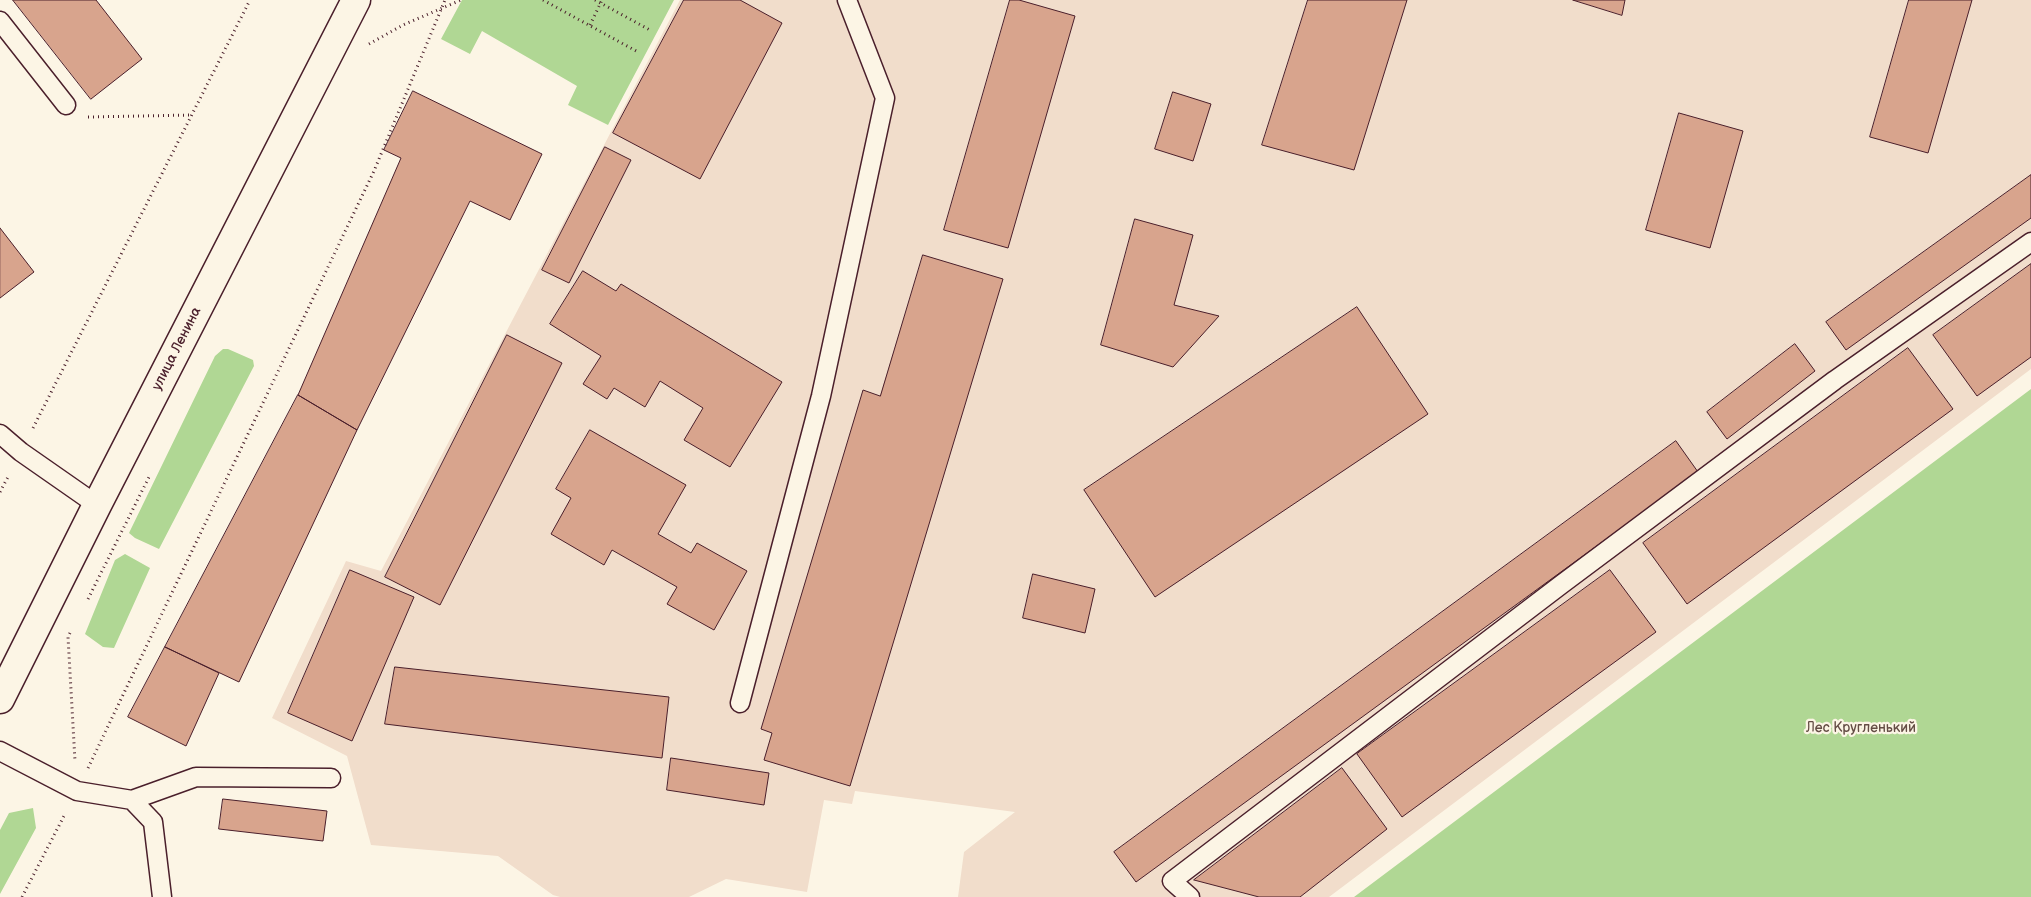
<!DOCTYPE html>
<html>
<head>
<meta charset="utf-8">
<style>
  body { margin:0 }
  canvas { display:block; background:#fcf5e5 }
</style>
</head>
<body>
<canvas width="2031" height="897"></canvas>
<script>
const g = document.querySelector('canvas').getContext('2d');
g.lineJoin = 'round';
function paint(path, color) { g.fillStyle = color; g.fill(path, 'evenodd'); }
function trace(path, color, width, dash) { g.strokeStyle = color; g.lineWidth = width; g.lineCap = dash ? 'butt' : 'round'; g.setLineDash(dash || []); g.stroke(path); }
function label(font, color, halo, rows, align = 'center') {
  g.font = font + ' "Balsamiq Sans",sans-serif'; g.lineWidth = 4.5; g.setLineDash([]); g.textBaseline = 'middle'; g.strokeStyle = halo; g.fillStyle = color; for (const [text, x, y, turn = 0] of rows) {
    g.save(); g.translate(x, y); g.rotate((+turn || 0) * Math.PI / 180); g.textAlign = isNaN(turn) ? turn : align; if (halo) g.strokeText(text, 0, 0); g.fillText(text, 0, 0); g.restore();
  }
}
const built = new Path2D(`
  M680 0H2031V369L1329 897H958L964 852 1015 812 855 791 852 804 824 800 807 892 726 879 689 897H560L553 895 498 856 371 845 347 756 272 718 346 561 381 571Z`);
const green = new Path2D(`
  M462 0H674L608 125 568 105 577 86 482 31 470 54 441 39Z
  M223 349H228L253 360 254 366 159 549 135 538 129 533 215 356Z
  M2031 389V897H1354Z
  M125 554 150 568 114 648 103 647 85 634 115 560Z
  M33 808 36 828 0 894V830L9 813Z`);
const building = new Path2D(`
  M13 0H96L142 59 91 99Z
  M684 0H740L782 23 700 179 613 133Z
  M1010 0H1019L1075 16 1008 248 944 230Z
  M1308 0H1407L1354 170 1262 145Z
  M1573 0H1625L1622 15Z
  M1909 0H1972L1928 153 1870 137Z
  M413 91 542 154 510 220 470 201 357 430 298 395 401 158 384 150Z
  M1173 92 1211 104 1193 161 1155 149Z
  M1679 113 1743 131 1710 248 1646 230Z
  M605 147 631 160 569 283 542 270Z
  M2031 175V218L1846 350 1826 322Z
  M1135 219 1193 235 1174 305 1219 316 1173 367 1101 345Z
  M0 228 34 272 0 298Z
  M923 255 1003 279 850 786 764 760 772 733 761 729 863 390 880 396Z
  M2031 264V357L1977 396 1933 335Z
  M583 271 616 291 621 284 782 382 730 467 684 440 703 408 660 381 645 407 614 388 607 399 583 384 601 356 550 324Z
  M1357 307 1428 414 1155 597 1084 490Z
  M507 335 562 363 440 605 385 577Z
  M1795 344 1815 371 1727 439 1707 412Z
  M1908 348 1953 409 1687 604 1643 543Z
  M298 395 357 430 239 682 165 647Z
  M590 430 686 485 658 534 691 553 697 543 747 571 714 630 667 604 677 587 612 550 604 565 551 534 571 498 556 489Z
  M1676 441 1698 472 1136 882 1114 852Z
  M350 570 414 597 352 741 288 713Z
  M1610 570 1656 632 1402 817 1357 754Z
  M1033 574 1095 589 1085 633 1023 618Z
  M165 647 219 673 186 746 128 717Z
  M395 667 669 697 662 758 385 724Z
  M671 758 769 773 764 805 667 790Z
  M1342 768 1387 829 1300 897H1259L1194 880Z
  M223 799 327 811 323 841 219 829Z`);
const path = new Path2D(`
  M543 0 638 52
  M595 0 650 30
  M590 25 602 0
  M369 44 403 25 461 0
  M88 117 192 115
  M33 428 250 0
  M0 492 9 475
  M88 599 150 475
  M70 633 68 637 75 761
  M88 768 374 171 445 0
  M22 897 65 814`);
const service = new Path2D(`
  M0 21 66 105
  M0 434 21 452 97 505
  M740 703 821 396 885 98 847 0
  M0 751 77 791 132 800 153 822 162 897
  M132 800 196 777 331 778
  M1190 897 1172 881 1562 584 1835 380 2031 242`);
const secondary = new Path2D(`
  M0 699 97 505 356 0`);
const streetNames = [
  ["улица Ленина",177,349,-63]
];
const parkNames = [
  ["Лес Кругленький",1861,728]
];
paint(built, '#f1ddcb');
paint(green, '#b0d794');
paint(building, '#d8a48d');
trace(building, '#4a1f2b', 1);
trace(service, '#4a1f2b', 21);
trace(secondary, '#4a1f2b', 31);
trace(path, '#4a1f2b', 3, [1, 4]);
trace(service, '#fcf5e5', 18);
trace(secondary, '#fcf5e5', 28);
label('14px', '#4a1f2b', '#fcf5e5', streetNames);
label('14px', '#644d45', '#fcf5e5', parkNames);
</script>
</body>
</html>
